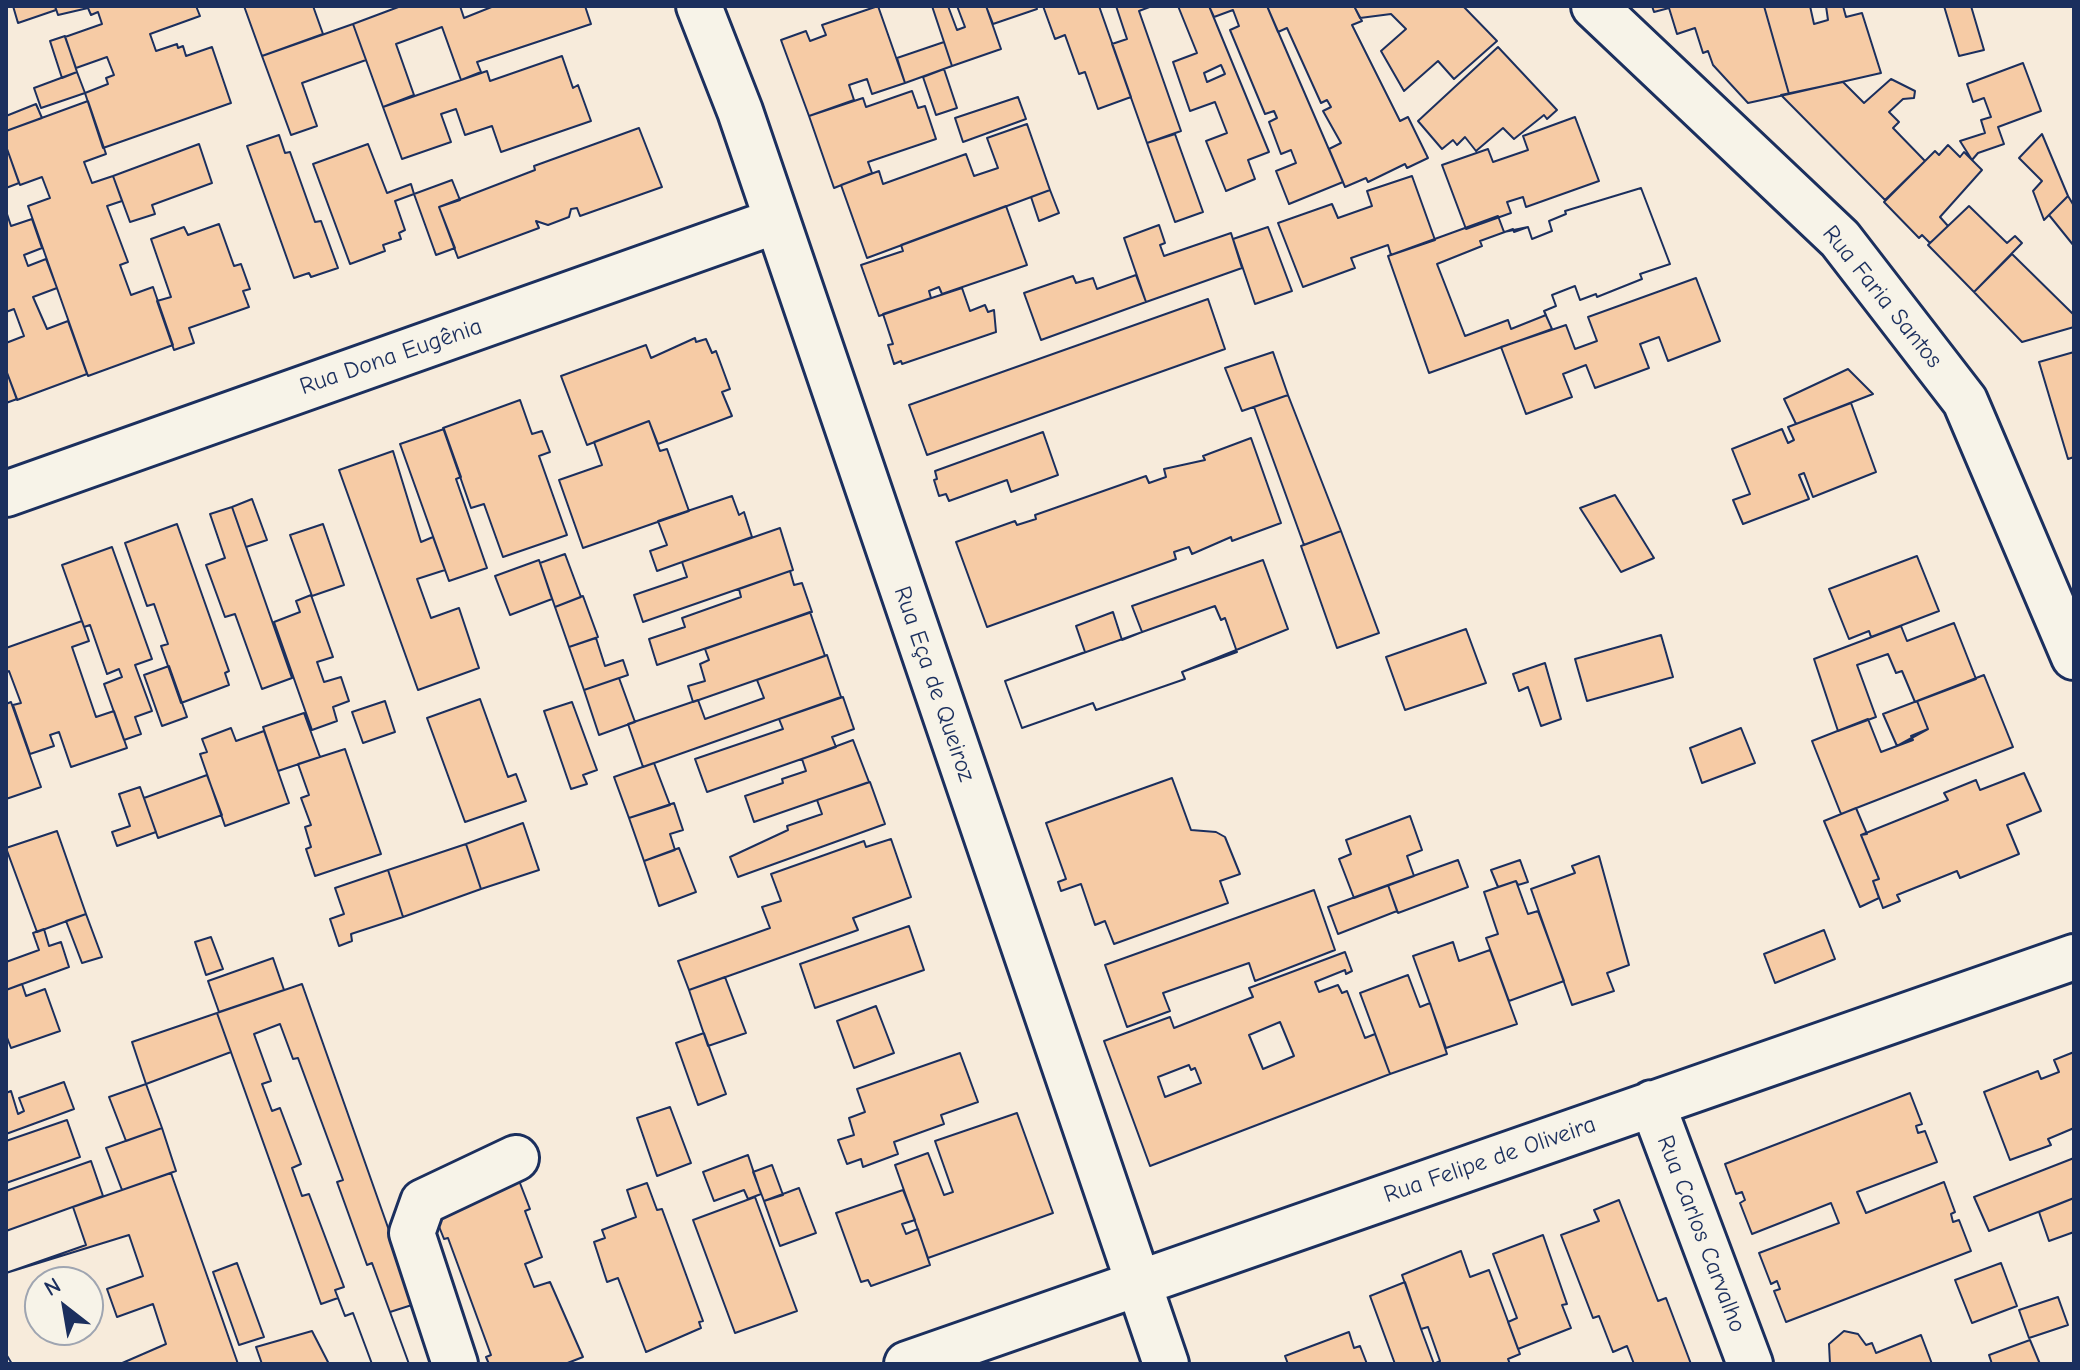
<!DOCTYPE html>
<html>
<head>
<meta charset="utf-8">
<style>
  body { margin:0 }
  #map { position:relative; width:2080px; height:1370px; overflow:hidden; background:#f7ebdb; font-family:"Comic Neue",sans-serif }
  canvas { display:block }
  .frame { position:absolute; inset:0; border:8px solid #1b2f5e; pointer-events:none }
  .north { position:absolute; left:24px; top:1266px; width:80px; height:80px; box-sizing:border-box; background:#f7f3e8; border:2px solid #9fa5b1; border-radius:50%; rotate:329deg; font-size:22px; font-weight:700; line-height:32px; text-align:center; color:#1b2f5e }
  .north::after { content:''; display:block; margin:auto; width:28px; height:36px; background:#1b2f5e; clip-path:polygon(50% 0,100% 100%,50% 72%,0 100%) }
</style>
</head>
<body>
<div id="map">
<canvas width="2080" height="1370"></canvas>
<div class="frame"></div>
<div class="north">N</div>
</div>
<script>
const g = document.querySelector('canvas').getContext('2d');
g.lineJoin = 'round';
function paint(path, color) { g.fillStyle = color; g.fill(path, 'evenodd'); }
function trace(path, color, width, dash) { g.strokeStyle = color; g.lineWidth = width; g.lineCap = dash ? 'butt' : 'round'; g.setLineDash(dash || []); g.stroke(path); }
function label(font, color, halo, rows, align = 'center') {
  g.font = font + ' "Comic Neue",sans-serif'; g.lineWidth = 6; g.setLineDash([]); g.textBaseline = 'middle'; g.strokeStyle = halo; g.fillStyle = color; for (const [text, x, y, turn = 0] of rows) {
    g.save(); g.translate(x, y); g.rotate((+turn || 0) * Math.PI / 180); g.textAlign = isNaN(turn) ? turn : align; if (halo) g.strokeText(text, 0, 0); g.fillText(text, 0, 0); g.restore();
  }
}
const building = new Path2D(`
  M13 6H55L56 10 18 23Z
  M55 6H196L200 16 150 34 156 51 177 44 178 48 183 46 186 56 212 47 231 103 103 148 85 93 108 84 106 78 114 75 107 57 76 68 65 37 102 24 98 12 91 15 88 8 58 15Z
  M244 6H313L323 34 262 56Z
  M401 6H460L464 18 494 6H585L591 24 477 62 481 72 461 80 442 27 396 44 414 95 383 107 353 24Z
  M878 6 905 83 872 94 867 79 849 85 854 100 809 116 781 40 806 31 810 41 826 35 822 25Z
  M932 6H948L957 30 965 27 957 6H986L1001 49 952 66Z
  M986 6H1036L1037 9 993 24Z
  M1043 6H1099L1131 97 1098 109 1085 72 1079 74 1065 35 1055 39Z
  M1116 6H1152L1139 11 1181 131 1147 143 1112 44 1127 39Z
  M1178 6H1209L1269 152 1248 160 1255 179 1226 191 1206 141 1227 133 1215 102 1190 111 1173 62 1197 53ZM1221 65 1225 74 1207 82 1204 73Z
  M1209 6H1267L1343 182 1289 204 1276 171 1296 163 1291 150 1281 154 1269 122 1277 118 1274 111 1265 114 1230 30 1239 26 1233 10 1214 17Z
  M1267 6H1354L1362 21 1352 25 1400 121 1408 117 1428 158 1407 168 1405 164 1368 182 1366 178 1345 187 1329 149 1341 143 1323 111 1331 107 1327 100 1321 103 1287 28 1278 32Z
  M1354 6H1463L1497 41 1454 79 1438 61 1404 91 1381 51 1406 29 1391 14 1360 18Z
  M1652 6H1764L1789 94 1748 103 1713 65 1708 51 1703 53 1695 28 1677 34 1669 8 1654 12Z
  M1764 6H1810L1814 24 1828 20 1826 6H1843L1846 17 1862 13 1881 73 1789 94Z
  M1944 6H1971L1984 50 1959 56Z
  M353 24 366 60 302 83 317 126 291 135 262 56Z
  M65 36 77 72 62 78 50 41Z
  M944 42 952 66 905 83 897 58Z
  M1498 47 1557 110 1547 119 1544 115 1514 139 1503 128 1476 151 1465 137 1457 145 1453 140 1442 149 1418 121Z
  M562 56 573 88 578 85 591 121 501 152 492 126 465 135 456 109 441 114 451 142 402 159 383 107 487 71 490 81Z
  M2023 63 2041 111 1998 127 2004 144 1978 153 1972 160 1960 141 1985 133 1981 120 1991 117 1984 98 1973 102 1967 84Z
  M944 69 957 108 936 115 923 77Z
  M77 72 85 93 41 108 34 88Z
  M1891 79 1915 91 1914 98 1903 99 1889 112 1899 122 1893 128 1925 161 1885 200 1781 95 1843 82 1864 103Z
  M912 91 918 108 925 106 936 139 868 162 872 173 834 188 809 116 863 98 866 107Z
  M1018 97 1026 119 963 142 955 118Z
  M88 101 106 154 84 162 92 183 113 176 122 201 107 206 128 262 120 265 131 295 153 287 173 345 88 376 28 206 50 198 42 177 20 185 6 146V131Z
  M36 104 42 118 6 131V116Z
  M1575 117 1599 181 1526 207 1523 197 1507 202 1511 213 1466 229 1442 165 1488 149 1493 162 1528 150 1523 136Z
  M1027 124 1050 190 867 258 841 185 879 171 883 184 966 154 974 176 998 168 987 138Z
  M639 128 662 187 580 216 577 208 571 209 569 217 548 225 536 221 539 228 458 258 439 207 535 170 534 166Z
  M1175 134 1203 212 1175 222 1147 143Z
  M2042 134 2068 196 2044 220 2033 191 2042 181 2019 158Z
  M279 135 285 153 290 152 315 222 321 221 338 268 311 277 309 273 294 278 247 146Z
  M199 144 212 183 152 205 155 214 130 222 113 176Z
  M368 144 387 193 411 184 414 194 395 201 405 230 399 233 401 239 383 245 385 251 350 264 313 164Z
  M1948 145 1960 157 1964 152 1982 170 1940 217 1948 226 1930 243 1922 235 1919 238 1884 202 1935 151 1939 155Z
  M6 146 19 183 6 188Z
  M1412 176 1435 240 1391 255 1388 245 1351 258 1355 268 1303 287 1278 223 1332 204 1338 218 1372 206 1367 191Z
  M452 180 460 200 439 207 455 248 436 255 414 194Z
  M1641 188 1670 264 1640 274 1642 279 1597 297 1596 294 1580 300 1575 286 1552 295 1556 306 1544 311 1546 315 1511 329 1508 320 1465 336 1437 264 1482 246 1480 241 1513 229 1514 232 1528 227 1532 239 1552 231 1549 221 1566 214 1565 211Z
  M1641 188 1670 264 1640 274 1642 279 1597 297 1596 294 1580 300 1575 286 1552 295 1556 306 1544 311 1552 329 1429 373 1388 256 1498 216 1504 232 1528 227 1532 239 1552 231 1549 221 1566 214 1565 211Z
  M1050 190 1059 213 1039 221 1031 197Z
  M2068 196 2074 206V246L2049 215Z
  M1006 206 1027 265 942 294 939 287 929 291 931 298 879 316 861 265 903 251 901 245Z
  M1969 206 2007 243 2015 236 2022 243 1974 292 1928 245Z
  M6 211 11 226 32 219 42 248 24 255 28 266 46 259 57 288 33 297 47 329 68 321 87 374 17 400 6 370V343L24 336 14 309 6 312Z
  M219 224 234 266 241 264 250 289 243 291 249 307 189 328 194 343 174 350 157 301 171 297 151 239 184 227 188 235Z
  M1159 225 1165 243 1160 245 1164 256 1231 233 1242 268 1146 302 1124 238Z
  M1268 227 1292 291 1255 304 1233 239Z
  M2012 254 2074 315V327L2022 342 1974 292Z
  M1136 275 1146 302 1041 340 1024 293 1073 276 1076 283 1093 278 1097 289Z
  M1696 278 1720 341 1668 361 1659 337 1640 344 1649 368 1595 388 1586 365 1563 374 1572 397 1526 414 1501 347 1566 325 1575 349 1597 341 1588 317Z
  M962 288 970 311 985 305 988 312 994 310 996 332 902 364 901 361 894 364 888 345 893 344 883 314Z
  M1208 299 1225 349 927 455 909 405Z
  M695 338 696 342 706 339 712 353 716 351 730 389 722 392 732 416 658 444 649 421 587 445 561 376 646 345 651 358Z
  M1273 352 1288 395 1242 411 1225 368Z
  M2074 352V457L2068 459 2039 362Z
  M1848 369 1873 394 1796 424 1784 399Z
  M6 370 17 399 6 403Z
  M1288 395 1341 531 1304 545 1254 407Z
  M520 400 532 434 542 431 550 452 539 456 567 535 503 557 484 504 471 508 443 428Z
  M1851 403 1876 472 1813 497 1804 473 1799 475 1809 499 1743 524 1733 500 1750 494 1732 449 1782 429 1788 443 1794 440 1788 427Z
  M649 421 660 451 667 449 689 511 583 548 559 480 602 465 594 442Z
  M444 429 461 477 456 479 487 568 449 581 400 444Z
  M1043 432 1058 475 1011 492 1007 480 949 501 946 494 939 496 934 480 937 479 935 471Z
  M1251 438 1281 523 1232 541 1231 537 1192 554 1189 547 1174 552 1176 559 987 627 956 542 1015 521 1017 525 1036 519 1035 515 1146 476 1149 483 1166 477 1164 469 1205 460 1203 456Z
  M393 451 421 542 433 537 445 570 417 579 431 618 459 608 479 668 418 690 339 470Z
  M1615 495 1654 558 1621 572 1580 508Z
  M732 496 739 515 744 512 752 537 657 571 650 551 667 545 658 521Z
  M252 499 267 540 246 547 232 507Z
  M232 507 292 678 262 689 235 614 225 617 206 565 225 558 210 514Z
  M177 524 229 671 225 673 229 685 181 703 161 646 168 644 154 604 147 606 125 543Z
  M323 524 344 585 312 596 290 535Z
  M780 528 793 570 643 622 634 595 687 577 682 562Z
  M1341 531 1379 633 1337 648 1301 546Z
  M112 547 152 659 135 665 152 711 135 717 141 734 124 740 104 684 122 677 119 669 107 674 90 625 84 627 62 565Z
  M565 554 581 597 555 607 540 563Z
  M1917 556 1939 611 1871 637 1869 631 1849 639 1829 589Z
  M539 560 552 599 510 615 495 576Z
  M1263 560 1288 629 1182 672 1185 679 1096 710 1093 703 1022 728 1005 681 1085 652 1076 626 1113 612 1122 640 1142 632 1132 606Z
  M790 571 794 585 802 583 812 612 657 665 649 639 685 627 682 618 741 597 739 589Z
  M311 595 333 657 317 662 324 682 341 677 349 701 333 707 337 721 312 730 274 622 300 612 296 601Z
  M583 596 598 637 569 647 555 607Z
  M1215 606 1221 620 1225 618 1237 652 1182 672 1185 679 1096 710 1093 703 1022 728 1005 681Z
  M810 612 825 656 693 702 688 686 705 681 700 664 709 660 705 649Z
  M82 621 89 641 72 647 96 717 114 711 127 748 71 767 59 732 50 735 54 746 30 754 13 705 21 703 9 671 6 673V648Z
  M1954 623 1976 679 1915 702 1902 671 1896 673 1888 654 1857 665 1876 717 1838 731 1814 659 1901 626 1907 641Z
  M1466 629 1486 683 1405 710 1386 657Z
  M1661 635 1673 677 1587 701 1575 659Z
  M596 638 605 666 623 660 628 675 584 690 569 647Z
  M827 655 841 697 643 767 628 724 698 700 705 719 764 698 757 680Z
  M1545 663 1561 719 1541 726 1528 687 1519 691 1513 674Z
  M169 666 187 717 162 726 144 675Z
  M1984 675 2013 747 1841 814 1812 741 1868 719 1881 752 1913 740 1911 736 1928 729 1917 701Z
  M619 678 635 722 599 735 584 690Z
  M843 697 854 729 832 737 836 747 707 792 695 759 783 729 779 719Z
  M480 699 508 777 516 774 526 801 465 822 427 718Z
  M385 701 395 732 363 743 352 712Z
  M1917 701 1928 729 1897 746 1883 714Z
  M11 702 41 787 6 799V704Z
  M572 702 597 770 583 775 587 784 571 789 544 711Z
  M304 713 320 757 278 771 263 727Z
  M231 728 236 741 264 731 289 803 225 826 200 754 207 752 202 739Z
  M1741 728 1755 763 1702 783 1690 748Z
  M853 740 869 782 754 822 745 796 783 783 782 779 806 771 802 759Z
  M345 749 381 854 315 876 306 849 311 847 305 827 311 825 301 798 309 795 298 764Z
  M654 763 670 805 629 818 614 777Z
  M2024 773 2041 811 2007 825 2019 854 1960 878 1957 871 1897 895 1900 901 1883 908 1873 881 1879 879 1861 835 1948 800 1944 793 1976 780 1980 790Z
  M207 775 222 815 158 838 144 798Z
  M1172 778 1191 830 1216 832 1225 837 1240 874 1220 881 1228 903 1114 944 1105 921 1095 925 1081 884 1061 891 1058 882 1066 879 1046 823Z
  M870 782 885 824 738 877 730 857 788 830 787 826 822 814 817 800Z
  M140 787 156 832 117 846 112 832 130 826 119 794Z
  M674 803 683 830 670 834 675 850 644 861 629 818Z
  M1856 808 1867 834 1861 835 1879 879 1873 881 1879 898 1860 907 1824 821Z
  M1410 816 1422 850 1407 856 1414 876 1354 898 1339 859 1351 854 1346 840Z
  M523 823 539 870 481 889 466 844Z
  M57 831 86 914 37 932 6 848Z
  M891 839 911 897 853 918 858 930 689 990 678 961 770 928 762 907 781 901 771 874 864 841 866 847Z
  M466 844 481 889 403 917 388 870Z
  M679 848 696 892 659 906 644 861Z
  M1599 856 1629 965 1607 973 1614 991 1572 1005 1531 889 1575 873 1572 866Z
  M1458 860 1468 887 1398 913 1388 885Z
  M1520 860 1528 882 1518 885 1516 881 1498 887 1491 870Z
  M388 870 403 917 351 934 352 941 339 946 330 919 344 914 335 888Z
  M1516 881 1528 914 1538 911 1564 981 1509 1001 1486 938 1498 934 1484 892Z
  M1388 885 1397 911 1338 934 1328 907Z
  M1314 890 1335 950 1255 981 1249 963 1163 993 1170 1011 1127 1027 1105 965Z
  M86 914 102 957 82 963 66 921Z
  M909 926 924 970 815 1008 800 964Z
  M44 929 49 946 61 942 69 967 6 990V962L39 950 33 933Z
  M1824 930 1835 959 1775 983 1764 954Z
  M211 937 223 969 206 975 195 942Z
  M1453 942 1459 961 1490 950 1517 1024 1446 1048 1413 956Z
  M1345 952 1352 971 1346 974 1345 970 1315 982 1319 992 1338 985 1342 993 1347 991 1365 1038 1375 1034 1390 1074 1150 1166 1104 1041 1170 1017 1174 1028 1253 997 1249 988ZM1280 1022 1294 1056 1263 1069 1249 1035ZM1189 1065 1191 1070 1195 1068 1201 1083 1165 1097 1158 1077Z
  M273 958 284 990 219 1012 208 981Z
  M1408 975 1420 1007 1430 1003 1447 1054 1390 1074 1360 993Z
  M725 977 746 1033 708 1046 689 990Z
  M22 984 26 996 45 989 60 1031 11 1048 6 1035V990Z
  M302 984 415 1304 390 1312 409 1364H372L353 1313 345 1316 338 1298 321 1304 217 1013Z
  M876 1006 894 1053 854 1068 837 1021Z
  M217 1013 231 1052 146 1084 132 1042Z
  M280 1024 293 1059 298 1058 343 1180 337 1182 367 1265 372 1263 409 1364H372L353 1313 345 1316 335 1290 344 1287 309 1194 302 1196 292 1168 301 1164 280 1108 272 1111 262 1084 271 1081 254 1034Z
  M704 1033 726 1094 698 1105 676 1043Z
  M2074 1052V1128L2048 1139 2051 1145 2010 1160 1984 1092 2038 1071 2041 1079 2059 1072 2054 1060Z
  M960 1053 978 1102 941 1115 944 1124 894 1142 898 1154 863 1167 861 1159 847 1164 838 1140 854 1135 849 1118 865 1112 857 1089Z
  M64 1082 74 1109 6 1134V1093L11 1091 18 1114 24 1111 19 1098Z
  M146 1084 162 1128 126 1141 109 1097Z
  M1910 1093 1922 1124 1916 1126 1918 1133 1925 1131 1937 1162 1857 1192 1866 1213 1944 1182 1955 1212 1951 1214 1953 1222 1959 1220 1971 1251 1786 1322 1774 1291 1780 1289 1777 1281 1771 1284 1759 1253 1839 1223 1831 1203 1752 1234 1740 1203 1745 1200 1742 1192 1736 1194 1725 1164Z
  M670 1107 691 1163 657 1176 637 1118Z
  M1017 1113 1053 1213 928 1258 895 1165 928 1153 944 1195 953 1192 935 1141Z
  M67 1120 80 1157 6 1183V1141Z
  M162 1128 176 1171 122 1190 106 1148Z
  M748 1155 761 1194 748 1199 744 1190 714 1201 703 1172Z
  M2074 1158V1198L1989 1231 1974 1197Z
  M91 1161 103 1196 6 1231V1191Z
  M772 1165 783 1195 764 1201 753 1172Z
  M171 1173 238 1364H12L6 1354V1273L86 1245 73 1207ZM40 1282H88V1330H40Z
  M518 1178 530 1209 525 1211 542 1257 525 1264 534 1287 550 1282 583 1357 565 1364H489L486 1357 491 1355 448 1238 444 1239 432 1209Z
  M647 1183 657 1210 662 1209 703 1321 699 1322 701 1328 646 1352 618 1278 607 1282 594 1242 605 1238 602 1230 636 1217 627 1190Z
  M799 1188 816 1233 780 1246 764 1201Z
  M903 1190 915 1220 902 1224 906 1234 918 1229 930 1265 871 1286 868 1280 861 1282 836 1213Z
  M755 1197 797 1311 735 1333 693 1220Z
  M2074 1198V1232L2049 1241 2039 1212Z
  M1619 1200 1658 1301 1666 1298 1691 1364H1634L1627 1346 1613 1352 1599 1316 1593 1318 1561 1235 1599 1221 1594 1210Z
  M129 1235 143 1276 107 1289 117 1317 153 1304 166 1344 120 1364H12L6 1354V1273ZM40 1282H88V1330H40Z
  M1543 1235 1567 1304 1562 1305 1571 1328 1518 1349 1508 1322 1517 1318 1493 1254Z
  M1461 1251 1470 1277 1489 1270 1520 1354 1508 1359 1510 1364H1434L1440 1361 1428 1327 1421 1329 1402 1275Z
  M237 1263 264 1337 239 1345 213 1272Z
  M2001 1263 2017 1306 1972 1323 1955 1280Z
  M1405 1282 1421 1329 1434 1364H1395L1370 1296Z
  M2058 1297 2068 1325 2029 1338 2019 1310Z
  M312 1331 329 1364H262L256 1347Z
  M1844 1331 1858 1334 1866 1345 1872 1343 1876 1353 1921 1335 1932 1364H1830L1829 1344Z
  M1349 1332 1354 1348 1360 1346 1367 1364H1288L1285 1356Z
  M2030 1340 2040 1364H1992L1989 1355Z`);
const minor = new Path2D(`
  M699 6 740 111 1166 1364
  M1594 6 1840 239 1965 401 2074 657
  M6 494 776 221
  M1652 1103 1750 1364
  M455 1364 412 1233 423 1202 516 1158
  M907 1364 2074 957`);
const streetNames = [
  ["Rua Faria Santos",1882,297,51],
  ["Rua Dona Eugênia",391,357,-19],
  ["Rua Eça de Queiroz",934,684,71],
  ["Rua Felipe de Oliveira",1490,1160,-19],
  ["Rua Carlos Carvalho",1701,1234,69]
];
paint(building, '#f6cba5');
trace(building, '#1b2f5e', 2);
trace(minor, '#1b2f5e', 50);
trace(minor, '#f7f3e8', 44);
label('24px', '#1b2f5e', '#f7f3e8', streetNames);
</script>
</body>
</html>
